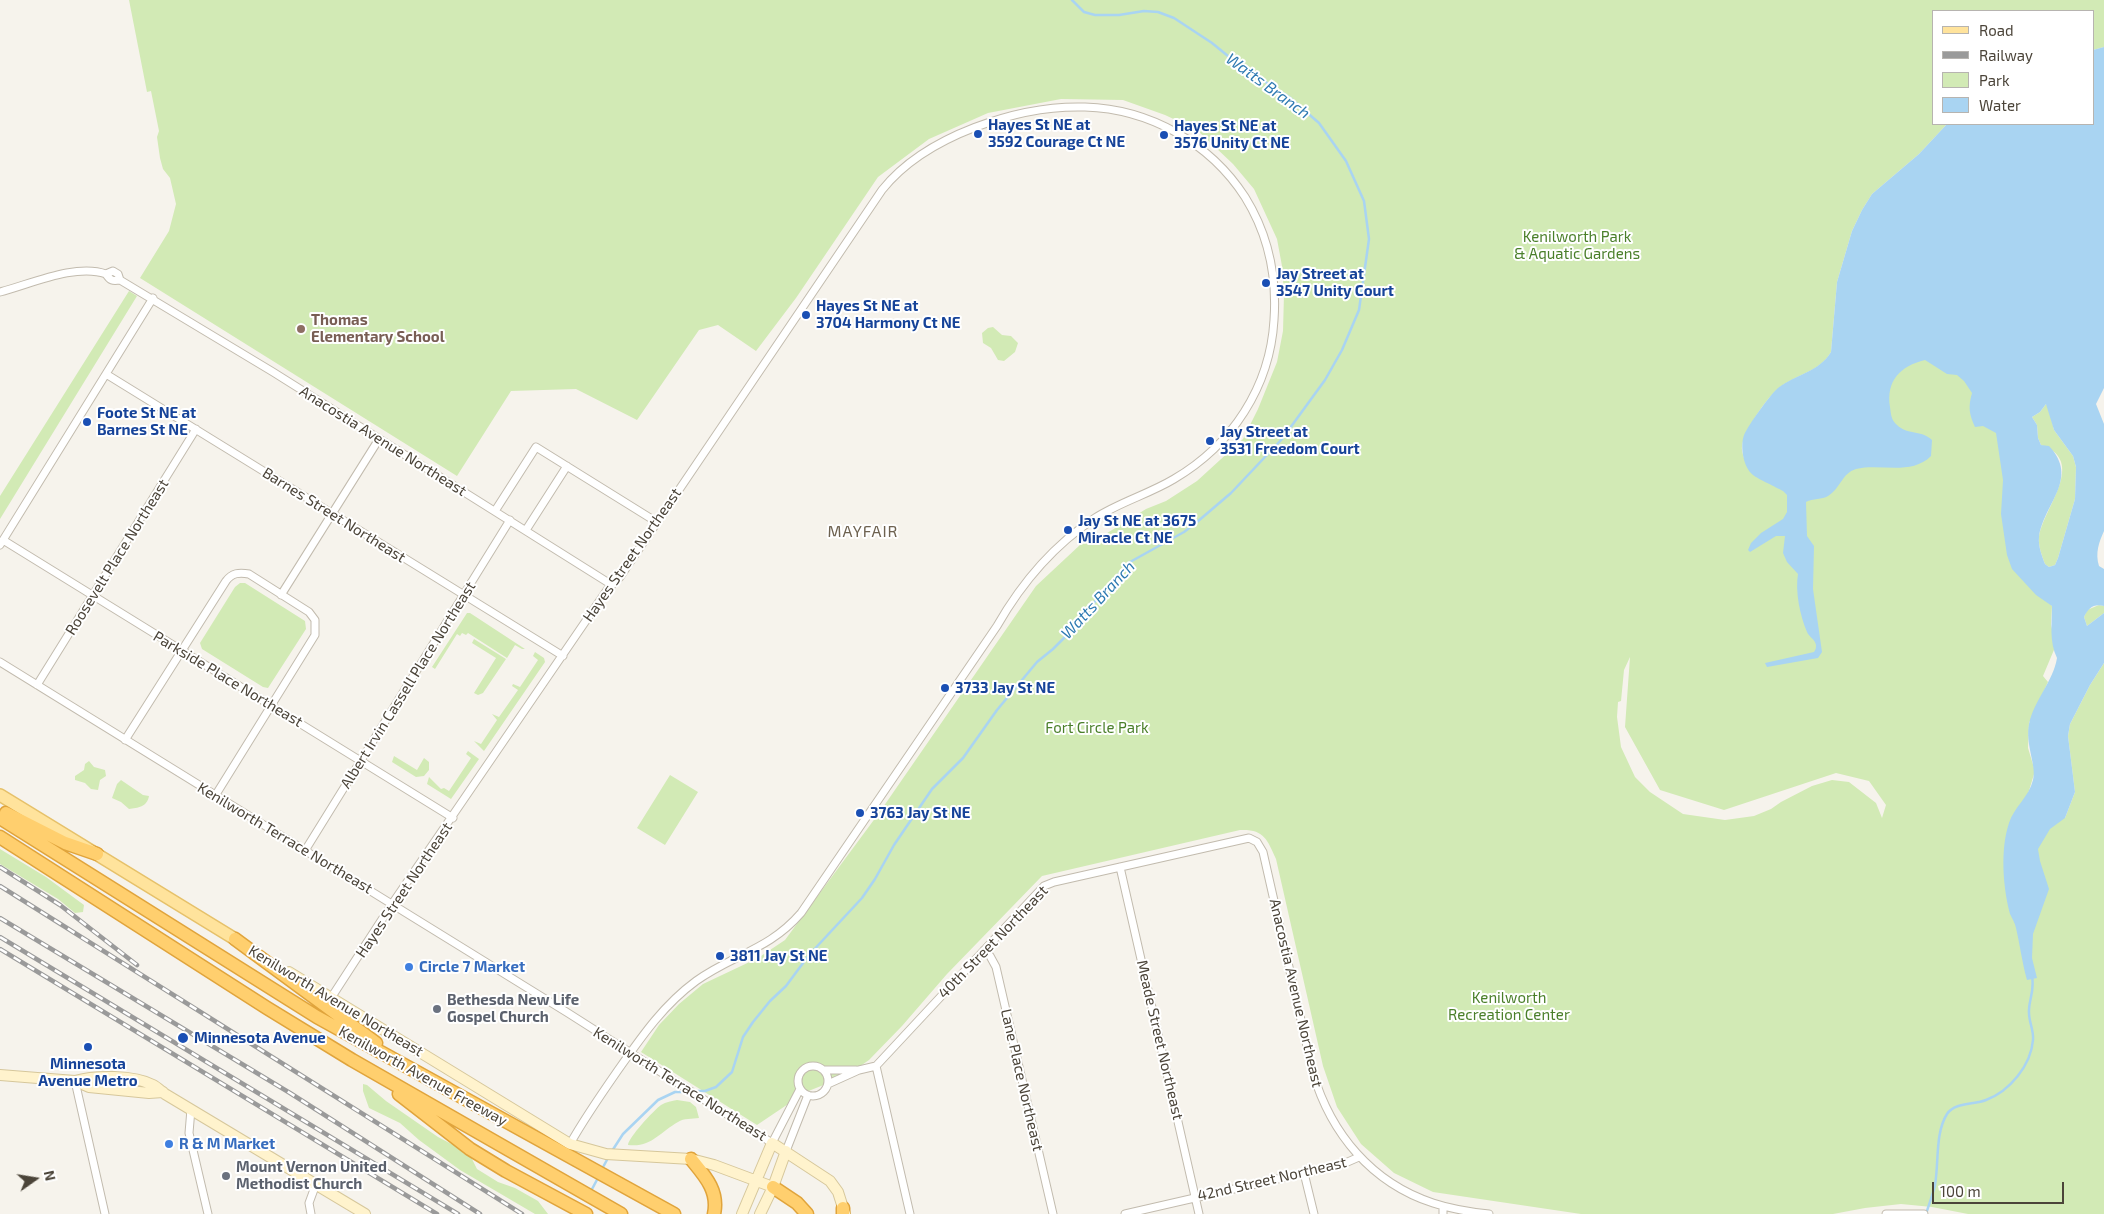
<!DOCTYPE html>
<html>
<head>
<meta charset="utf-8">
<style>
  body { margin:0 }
  #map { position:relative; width:2104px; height:1214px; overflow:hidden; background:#f6f3ec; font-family:"Exo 2",sans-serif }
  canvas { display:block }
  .legend { position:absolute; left:1932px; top:10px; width:162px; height:115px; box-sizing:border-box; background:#fff; border:1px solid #b7b4b0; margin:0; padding:6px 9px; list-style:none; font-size:15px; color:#4b4439 }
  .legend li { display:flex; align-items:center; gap:10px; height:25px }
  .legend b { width:25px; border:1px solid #b7b4b0 }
  .north { position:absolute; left:10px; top:1154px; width:50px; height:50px; -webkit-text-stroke:4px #fff; paint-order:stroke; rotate:77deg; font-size:14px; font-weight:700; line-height:20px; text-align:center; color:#4b4439 }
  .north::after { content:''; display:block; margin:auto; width:18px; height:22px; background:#4b4439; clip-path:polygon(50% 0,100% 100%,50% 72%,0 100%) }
  .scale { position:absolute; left:1932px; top:1182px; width:132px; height:22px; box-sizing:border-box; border:2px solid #4b4439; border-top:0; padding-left:6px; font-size:15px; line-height:18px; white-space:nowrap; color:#4b4439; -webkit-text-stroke:4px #fff; paint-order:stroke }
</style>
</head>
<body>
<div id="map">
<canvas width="2104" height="1214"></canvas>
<ul class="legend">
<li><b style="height:6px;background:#ffe39c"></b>Road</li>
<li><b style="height:6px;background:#9a9a9a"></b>Railway</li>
<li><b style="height:14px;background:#d2eab5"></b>Park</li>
<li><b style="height:14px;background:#a9d4f2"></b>Water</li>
</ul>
<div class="north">N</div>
<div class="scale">100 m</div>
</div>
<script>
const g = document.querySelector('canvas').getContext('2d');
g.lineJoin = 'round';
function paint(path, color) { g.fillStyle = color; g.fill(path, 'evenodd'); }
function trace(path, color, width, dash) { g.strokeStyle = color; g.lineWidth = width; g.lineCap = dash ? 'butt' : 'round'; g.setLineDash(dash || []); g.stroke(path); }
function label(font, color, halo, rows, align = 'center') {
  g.font = font + ' "Exo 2",sans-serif'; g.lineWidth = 4; g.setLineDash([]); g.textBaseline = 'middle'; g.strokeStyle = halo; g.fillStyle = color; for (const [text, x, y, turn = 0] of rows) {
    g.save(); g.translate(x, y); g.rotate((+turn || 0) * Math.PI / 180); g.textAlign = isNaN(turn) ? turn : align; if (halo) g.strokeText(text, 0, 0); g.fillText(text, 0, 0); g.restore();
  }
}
const green = new Path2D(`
  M129 0H2104V47L2093 50V11H1933V124H1947L1919 154 1872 194 1862 210 1852 231 1837 282 1831 352C1820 372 1796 374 1779 388 1767 397 1744 431 1742 446 1741 453 1746 462 1748 468L1899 356 1940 334 1991 409 2049 602 2052 606 2051 625 2056 645 2043 676 2048 682 2029 723 2028 748 2035 771 2028 794 2065 818 2075 792 2068 736 2070 724 2090 685 2104 663V1214H1968L1932 1207 1901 1204 1865 1208 1833 1214H1581L1433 1192 1394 1173 1361 1144 1337 1107 1323 1066 1276 859C1267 839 1264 829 1240 830L1042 876 947 974 902 1026 869 1060 846 1076 806 1092 757 1125 641 1052 659 1025 679 1004 703 984 758 958 785 940 879 813 1036 586 1081 544 1091 543 1146 509 1166 501 1197 481 1243 439 1258 409 1277 362 1283 331 1284 294 1282 266 1277 239 1254 189 1233 164 1197 130 1165 115 1123 100 1061 99 988 113 929 139 878 177 796 298 756 351 718 325 699 330 637 420 576 389 511 391 457 476 140 278 169 231 176 204 170 178 163 169 160 158 157 137 159 131 151 91 147 92ZM1630 657 1625 727 1660 790 1724 810 1836 773 1869 781 1886 805 1882 818 1876 803 1849 782 1832 780 1812 786 1781 802 1771 809 1754 816 1725 820 1683 814 1650 792 1635 777 1621 747 1617 717 1618 702 1621 701 1624 670Z
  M129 291 137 296 0 519V496Z
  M993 327 1002 335 1011 336 1018 343 1015 352 1004 361 998 360 991 348 983 343 982 333 988 328Z
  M2046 404 2048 405 2054 430 2073 456 2076 467 2075 499 2058 558 2055 565 2049 567 2045 564C2042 556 2038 546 2039 537 2043 508 2088 461 2041 445L2038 438 2037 425 2032 417 2040 412Z
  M240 583H245L305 621 306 629 268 688 263 687 202 649 200 643 235 587Z
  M2099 605 2104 606V613L2087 626 2084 617 2087 610Z
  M467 613H470L525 649H522L515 645 507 658 468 633 466 635 462 633 460 636 457 634 435 669 432 667Z
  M474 639 506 659 483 693 478 695 474 693 496 658 472 643Z
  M535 652 544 658 545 662 484 751 474 741 481 744 497 720 492 714 499 717 518 690 512 686 513 684 520 687 538 660 533 656Z
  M468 751 479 759 451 799 427 784 429 777 441 789 444 788 449 791 471 758 466 754Z
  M394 756 417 770 424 758 429 762V770L424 776 416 777 392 762Z
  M89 761 94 767 105 770 106 776 100 780 98 790 91 789 85 783 75 780V776L84 770 85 764Z
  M670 775 698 792 665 845 637 828Z
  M121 780 143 795 149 796C147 807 138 808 129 809L121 802 112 798 117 784Z
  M0 849 46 877 84 905 83 912 75 913 58 899 0 864Z
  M363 1084 367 1085 386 1101 438 1137 461 1149 463 1153 471 1157 477 1169 498 1182 515 1188 538 1201 548 1214H535L460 1170 419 1140 400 1123 369 1108 363 1091Z
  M677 1100 690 1102 696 1107 699 1118C692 1119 684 1118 678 1122 660 1132 651 1148 628 1145 628 1138 654 1110 661 1105 666 1102 672 1101 677 1100Z`);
const water = new Path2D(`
  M2104 47V388L2096 404 2104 424V531C2099 542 2095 553 2099 566L2104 569V606C2094 603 2088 608 2084 617L2087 626 2104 613V663L2090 685 2070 724 2068 736 2075 792 2065 818 2050 829 2038 849 2040 861 2049 889 2033 934 2032 958 2037 978 2027 980C2022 962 2020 945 2016 928 2015 923 2012 918 2010 914 2003 887 2000 850 2009 823 2014 807 2029 797 2033 780 2037 766 2025 745 2029 724 2034 700 2053 682 2057 658 2049 641 2052 625 2052 606L2036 595 2012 569 2007 555 2001 514 2003 480 1996 433 1983 426 1975 427C1969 414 1968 407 1972 393L1964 381 1957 375 1947 374 1925 360C1900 366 1886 381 1890 407 1891 414 1891 420 1897 425 1907 435 1922 430 1932 440L1931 456C1911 476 1880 463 1856 469 1842 473 1840 489 1828 496 1822 500 1813 498 1806 502L1807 536 1814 546 1813 589 1822 652 1818 658 1767 667 1765 663 1814 652C1816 649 1816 648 1816 645 1815 639 1809 637 1807 632 1800 616 1795 591 1798 574L1787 562 1783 553 1785 536H1776L1750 552 1748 550 1751 543 1761 533 1783 519 1787 512V495L1783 491C1776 487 1758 479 1753 475 1743 467 1740 446 1744 435 1749 424 1769 396 1778 388 1796 374 1819 372 1831 352L1837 282 1852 231 1862 210 1872 194 1919 154 1947 124H2093V50ZM2046 404 2054 430 2073 456 2076 467 2075 499 2058 558 2055 565 2049 567 2045 564C2042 556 2038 546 2039 537 2044 503 2080 479 2049 446L2041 445 2038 438 2037 425 2032 417 2040 412Z`);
const stream = new Path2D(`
  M694 1091H705L716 1087 732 1072 743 1037 753 1022 770 1001 786 986 809 955 862 898 875 879 894 845 932 789 963 758 997 710 1037 662 1053 649 1077 625 1103 591 1130 562 1184 532 1197 522 1231 493 1282 439 1325 380 1342 350 1359 310 1369 239 1364 201 1346 161 1319 123 1289 97 1239 65 1212 43 1174 18 1158 12 1144 11 1119 15H1095L1084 12 1072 0
  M612 1151 623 1134 658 1100 675 1092H686
  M602 1169 608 1158
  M591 1191 599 1176
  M1926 1214C1929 1204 1933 1194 1935 1185 1939 1162 1935 1133 1947 1114 1955 1102 1974 1105 1986 1100 2010 1091 2031 1065 2033 1040 2034 1031 2029 1022 2029 1013 2028 1000 2035 993 2032 976`);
const minor = new Path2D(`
  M106 274 113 271 118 274 120 280 273 372 612 585
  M0 292C31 284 76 263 106 274 110 281 113 281 120 280
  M106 374 563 656
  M495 511 536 447 655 521
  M526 530 567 466
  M3 540 453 818
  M0 545 153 298
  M281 595 379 439
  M0 662 568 1013 772 1143 800 1089
  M37 685 196 429
  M125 740 226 581C232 573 239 572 249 574L309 612 315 620V635L215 796
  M306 849 510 520
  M1120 867 1199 1214
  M984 950 990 956 996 967 1053 1214
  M331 998 392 904 607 590 620 577 882 190C925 136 1018 105 1085 107 1150 109 1210 143 1245 197 1268 234 1277 277 1274 320 1270 387 1232 445 1174 479 1149 494 1120 502 1095 518 1054 545 1021 584 997 626L801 913C769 950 734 954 696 981 662 1006 640 1039 616 1073 600 1096 584 1119 570 1144
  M798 1081a15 15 0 1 1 30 0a15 15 0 1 1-30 0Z
  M876 1066 910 1214
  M824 1070H856
  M75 1081 105 1214
  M828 1084 859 1070 876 1066 1044 886 1054 882 1249 838 1257 842 1263 852 1313 1073C1331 1134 1372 1183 1433 1203 1451 1209 1470 1212 1489 1214
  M191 1109 189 1133 208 1214
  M786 1151 808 1095
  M1304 1173 1314 1214
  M311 1214 309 1203 316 1184
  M1125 1214 1343 1164 1359 1157
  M1443 1214V1206
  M1886 1214H1924`);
const secondary = new Path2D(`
  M289 972 570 1144 606 1154 691 1159 714 1165 773 1187
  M0 1075 75 1081 89 1087 149 1093 163 1092
  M75 1081C95 1075 134 1075 153 1085 157 1087 161 1091 165 1094L365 1214
  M742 1214 772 1143 830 1181 838 1192 845 1214
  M760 1214 773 1187 786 1151`);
const primary = new Path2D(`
  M0 795 235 939`);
const motorway = new Path2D(`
  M6 813 65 843 97 854
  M0 818 317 1017 674 1214
  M0 837 267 1008 352 1060 621 1214
  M235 939 376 1043
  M399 1094 470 1149 506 1171 586 1214
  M691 1159C705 1176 719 1191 714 1214
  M773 1187 797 1203 807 1214
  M843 1208V1214`);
const rail = new Path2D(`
  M0 867 60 905 137 965
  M0 886 522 1214
  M0 918 290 1093 480 1214
  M0 937 458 1214
  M0 949 437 1214`);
const markers = [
  [978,134,5,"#1a4fb4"],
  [1164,135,5,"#1a4fb4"],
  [1266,283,5,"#1a4fb4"],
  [806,315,5,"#1a4fb4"],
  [301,329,5,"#8d6e63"],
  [87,422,5,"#1a4fb4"],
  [1210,441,5,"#1a4fb4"],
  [1068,530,5,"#1a4fb4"],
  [945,688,5,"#1a4fb4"],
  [860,813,5,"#1a4fb4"],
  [720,956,5,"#1a4fb4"],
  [409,967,5,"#3f7fe0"],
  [437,1009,5,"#6b7280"],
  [183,1038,6,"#1a4fb4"],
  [88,1047,5,"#1a4fb4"],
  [169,1144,5,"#3f7fe0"],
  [226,1176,5,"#6b7280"]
];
const transitNames = [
  ["Hayes St NE at",988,125],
  ["3592 Courage Ct NE",988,142],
  ["Hayes St NE at",1174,126],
  ["3576 Unity Ct NE",1174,143],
  ["Jay Street at",1276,274],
  ["3547 Unity Court",1276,291],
  ["Hayes St NE at",816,306],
  ["3704 Harmony Ct NE",816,323],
  ["Foote St NE at",97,413],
  ["Barnes St NE",97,430],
  ["Jay Street at",1220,432],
  ["3531 Freedom Court",1220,449],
  ["Jay St NE at 3675",1078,521],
  ["Miracle Ct NE",1078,538],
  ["3733 Jay St NE",955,688],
  ["3763 Jay St NE",870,813],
  ["3811 Jay St NE",730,956],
  ["Minnesota Avenue",194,1038],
  ["Minnesota",88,1064,"center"],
  ["Avenue Metro",88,1081,"center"]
];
const parkNames = [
  ["Kenilworth Park",1577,237],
  ["& Aquatic Gardens",1577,254],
  ["Fort Circle Park",1097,728],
  ["Kenilworth",1509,998],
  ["Recreation Center",1509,1015]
];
const educationNames = [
  ["Thomas",311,320],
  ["Elementary School",311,337]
];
const streetNames = [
  ["Anacostia Avenue Northeast",383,441,32],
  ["Barnes Street Northeast",334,515,32],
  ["Hayes Street Northeast",632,555,-55],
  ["Roosevelt Place Northeast",117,557,-58],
  ["Parkside Place Northeast",228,679,31],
  ["Albert Irvin Cassell Place Northeast",408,685,-58],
  ["Kenilworth Terrace Northeast",285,838,31],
  ["Hayes Street Northeast",404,890,-56],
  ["40th Street Northeast",993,942,-46],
  ["Anacostia Avenue Northeast",1296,993,77],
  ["Kenilworth Avenue Northeast",336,1001,31],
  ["Meade Street Northeast",1160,1040,77],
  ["Kenilworth Avenue Freeway",423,1076,29],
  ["Lane Place Northeast",1022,1080,77],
  ["Kenilworth Terrace Northeast",680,1084,32],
  ["42nd Street Northeast",1272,1179,-13]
];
const shopNames = [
  ["Circle 7 Market",419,967],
  ["R & M Market",179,1144]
];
const worshipNames = [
  ["Bethesda New Life",447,1000],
  ["Gospel Church",447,1017],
  ["Mount Vernon United",236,1167],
  ["Methodist Church",236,1184]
];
const waterNames = [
  ["Watts Branch",1268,86,36],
  ["Watts Branch",1098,600,-47]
];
const neighbourhoodNames = [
  ["MAYFAIR",863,532]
];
paint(green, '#d2eab5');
paint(water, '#a9d4f2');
trace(stream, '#a9d4f2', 2.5);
trace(minor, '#c2bbae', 9);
trace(secondary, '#d6c79b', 12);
trace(primary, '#e6c16a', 14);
trace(motorway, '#e0a43c', 15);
trace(minor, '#fff', 7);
trace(secondary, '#fff3cd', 10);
trace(primary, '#ffe39c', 11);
trace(motorway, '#ffcf6e', 12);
trace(rail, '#9a9a9a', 4.5);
trace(rail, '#fff', 2.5, [8]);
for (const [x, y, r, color] of markers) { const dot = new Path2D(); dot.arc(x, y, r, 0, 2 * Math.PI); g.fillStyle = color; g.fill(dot); trace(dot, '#fff', 2); }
label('bold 15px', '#164399', '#fff', transitNames, 'left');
label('15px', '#4a7f2a', '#fff', parkNames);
label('bold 15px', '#785e54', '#fff', educationNames, 'left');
label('15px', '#4b4439', '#fff', streetNames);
label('bold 15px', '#366cbe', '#fff', shopNames, 'left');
label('bold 15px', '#5b616d', '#fff', worshipNames, 'left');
label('italic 16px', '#2e7ab2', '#fff', waterNames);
g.letterSpacing = '1px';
label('16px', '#6e6250', '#fff', neighbourhoodNames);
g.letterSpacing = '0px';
</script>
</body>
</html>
